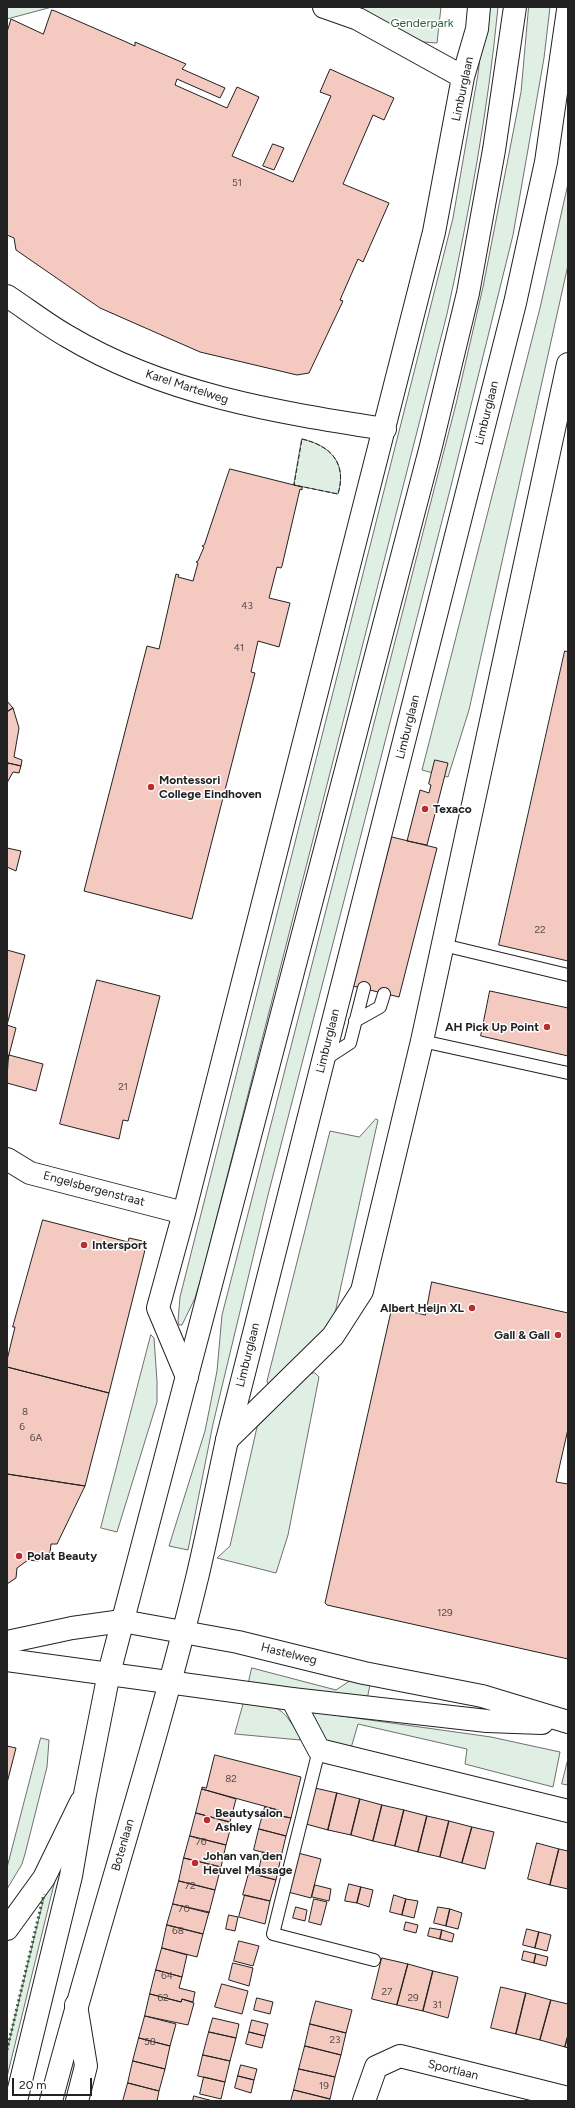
<!DOCTYPE html>
<html>
<head>
<meta charset="utf-8">
<style>
  body { margin:0 }
  #map { position:relative; width:575px; height:2108px; overflow:hidden; background:#fff; font-family:Figtree,sans-serif }
  canvas { display:block }
  .frame { position:absolute; inset:0; border:8px solid #222; pointer-events:none }
  .scale { position:absolute; left:12px; top:2078px; width:80px; height:18px; box-sizing:border-box; border:2px solid #222; border-top:0; padding-left:5px; font-size:12px; line-height:14px; white-space:nowrap; color:#222; -webkit-text-stroke:3px #fff; paint-order:stroke }
</style>
</head>
<body>
<div id="map">
<canvas width="575" height="2108"></canvas>
<div class="frame"></div>
<div class="scale">20 m</div>
</div>
<script>
const g = document.querySelector('canvas').getContext('2d');
g.lineJoin = 'round';
function paint(path, color) { g.fillStyle = color; g.fill(path, 'evenodd'); }
function trace(path, color, width, dash) { g.strokeStyle = color; g.lineWidth = width; g.lineCap = dash ? 'butt' : 'round'; g.setLineDash(dash || []); g.stroke(path); }
function label(font, color, halo, rows, align = 'center') {
  g.font = font + ' Figtree,sans-serif'; g.lineWidth = 3; g.setLineDash([]); g.textBaseline = 'middle'; g.strokeStyle = halo; g.fillStyle = color; for (const [text, x, y, turn = 0] of rows) {
    g.save(); g.translate(x, y); g.rotate((+turn || 0) * Math.PI / 180); g.textAlign = isNaN(turn) ? turn : align; if (halo) g.strokeText(text, 0, 0); g.fillText(text, 0, 0); g.restore();
  }
}
const green = new Path2D(`
  M7 7H52L7 19Z
  M353 7H441L437 43 424 42Z
  M486 7H498C488 111 469 213 447 314L203 1271 195 1298 182 1325H179L178 1321 180 1297 453 218 478 74Z
  M529 7H550L544 58 513 235 451 486 268 1195 213 1424 188 1550 169 1546 205 1431 217 1371 222 1315 456 404 483 287 521 92Z
  M568 184V265L469 710 448 777 422 770 540 308Z
  M302 439C332 446 347 464 338 494L294 485Z
  M376 1119 378 1120 335 1313 328 1326 268 1384 267 1381 330 1131 359 1137Z
  M151 1335 154 1338 157 1381V1402L117 1532 101 1528Z
  M315 1373 319 1377 288 1535 276 1573 217 1558 230 1546 257 1427 310 1374Z
  M252 1668 336 1690 351 1680 370 1685 366 1704 248 1686Z
  M244 1702C280 1707 281 1705 300 1737V1740L235 1734Z
  M313 1712 491 1737 560 1752 553 1787 465 1764 467 1749 358 1724 351 1748 328 1745 312 1713Z
  M41 1738 49 1740 47 1767 25 1854 22 1864 7 1889V1868Z
  M568 1759V1785L562 1784Z
  M57 1872 7 2077V2050L46 1889Z`);
const building = new Path2D(`
  M52 10 55 11 124 41 135 46V42L186 64 182 69 225 88 220 98 177 79 175 85 227 108 237 87 259 97 232 156 293 182 331 96 320 92 330 69 394 98 384 120 373 115 343 184 389 203 363 262 358 259 340 300 343 301 309 373 297 375 200 352 100 308 16 250 14 238 7 235V32L11 19 43 34Z
  M273 144 284 148 274 170 263 166Z
  M230 469 302 487V490L300 489 282 566 281 568 277 567 269 598 290 603 279 647 258 641 251 672 255 673 192 919 84 891 147 646 159 649 176 574 179 575 178 577 193 581 198 563 196 562 198 561 204 547 202 546 204 545Z
  M565 651 568 652V961L499 945Z
  M7 701 13 708 7 712Z
  M13 708 19 728 14 757 22 760 21 766 8 763 7 769V712Z
  M435 760 448 763 427 845 407 841 420 790 429 793 431 785 429 784Z
  M8 763 21 766 19 773 13 772 7 783Z
  M392 837 437 848 399 997 353 986Z
  M7 848 21 851 16 871 7 867Z
  M7 950 25 955 7 1025 16 1028 7 1063Z
  M97 980 160 996 128 1121 123 1120 119 1139 60 1124Z
  M490 991 568 1008V1056L481 1036Z
  M9 1055 43 1064 36 1091 7 1083Z
  M43 1220 128 1242 129 1238 147 1242 109 1393 7 1367V1360L15 1327H13Z
  M432 1282 568 1313V1429L556 1482 568 1484V1659L327 1605 325 1603 392 1307 425 1315Z
  M7 1367 109 1393 85 1486 7 1474Z
  M7 1474 85 1486 57 1544H51L50 1553 38 1561 28 1560 17 1568 16 1578 7 1584Z
  M7 1746 16 1748 7 1783Z
  M215 1755 301 1777 291 1818 281 1816 282 1811 202 1789V1787L206 1788Z
  M315 1788 337 1793 328 1830 306 1824Z
  M202 1789 236 1799 230 1822 196 1813Z
  M337 1793 360 1799 351 1835 328 1830Z
  M360 1799 382 1805 373 1841 351 1835Z
  M382 1805 404 1810 395 1846 373 1841Z
  M265 1807 282 1811 281 1816 291 1818 286 1836 259 1829Z
  M404 1810 427 1816 418 1852 395 1846Z
  M196 1813 232 1823 226 1845 190 1836Z
  M427 1816 449 1821 440 1857 418 1852Z
  M449 1821 472 1827 462 1863 440 1857Z
  M472 1827 494 1832 485 1869 462 1863Z
  M259 1829 286 1836 281 1857 254 1850Z
  M190 1836 226 1845 221 1867 184 1858Z
  M537 1843 559 1849 550 1885 528 1879Z
  M559 1849 568 1851V1889L550 1885Z
  M263 1852 281 1857 276 1880 258 1875Z
  M298 1853 321 1859 311 1898 288 1892Z
  M184 1858 221 1867 215 1890 179 1881Z
  M249 1873 276 1880 270 1901 243 1895Z
  M179 1881 215 1890 209 1913 173 1904Z
  M349 1884 361 1887 357 1903 345 1901Z
  M315 1885 331 1889 329 1901 312 1897Z
  M361 1887 373 1890 369 1907 357 1903Z
  M245 1895 270 1901 265 1924 239 1917Z
  M394 1895 406 1899 402 1915 390 1912Z
  M314 1899 327 1902 321 1925 309 1922Z
  M406 1899 418 1901 414 1918 402 1915Z
  M173 1904 209 1912 203 1934 167 1925Z
  M296 1907 307 1910 305 1921 293 1918Z
  M438 1907 450 1909 446 1926 434 1923Z
  M450 1909 462 1913 458 1929 446 1926Z
  M229 1915 238 1917 235 1931 226 1929Z
  M406 1922 418 1925 416 1933 404 1930Z
  M167 1925 203 1934 197 1957 162 1948Z
  M430 1928 442 1930 440 1939 428 1936Z
  M527 1929 539 1932 535 1948 523 1945Z
  M442 1930 454 1934 452 1942 440 1939Z
  M539 1932 551 1935 547 1951 535 1948Z
  M239 1941 259 1946 253 1966 234 1961Z
  M162 1948 187 1955 182 1977 156 1970Z
  M524 1951 536 1954 534 1963 522 1960Z
  M536 1954 548 1957 546 1966 534 1963Z
  M382 1958 408 1964 397 2005 372 1999Z
  M233 1963 253 1968 249 1986 229 1980Z
  M408 1964 433 1971 423 2011 397 2005Z
  M156 1970 182 1977 179 1988 195 1992 193 2002 182 1999 181 2002 150 1994Z
  M433 1971 458 1977 448 2018 423 2011Z
  M222 1984 248 1991 242 2014 215 2007Z
  M501 1987 526 1993 516 2034 491 2028Z
  M526 1993 551 2000 540 2040 516 2034Z
  M150 1994 181 2002 182 1999 194 2003 188 2025 145 2016Z
  M257 1998 273 2002 270 2014 254 2010Z
  M551 2000 568 2004V2035L565 2047 540 2040Z
  M316 2001 352 2010 346 2033 310 2024Z
  M145 2016 176 2024 170 2046 139 2038Z
  M213 2018 239 2024 236 2038 209 2032Z
  M252 2020 268 2024 265 2036 249 2032Z
  M310 2024 346 2033 341 2055 305 2046Z
  M209 2032 236 2038 230 2061 203 2055Z
  M249 2032 265 2036 262 2048 246 2044Z
  M568 2035V2048L565 2047Z
  M139 2038 170 2046 165 2069 133 2061Z
  M305 2046 341 2055 335 2077 299 2069Z
  M203 2055 230 2061 225 2082 198 2076Z
  M133 2061 165 2069 159 2091 128 2083Z
  M241 2065 257 2069 254 2080 238 2076Z
  M299 2069 335 2077 330 2099 294 2090Z
  M238 2076 254 2080 251 2093 235 2088Z
  M204 2077 225 2082 221 2099 200 2094Z
  M128 2083 159 2091 157 2101H123Z
  M294 2090 330 2099 329 2101H291Z
  M194 2096 213 2101H193Z`);
const lane = new Path2D(`
  M443 945 568 975
  M355 1021 380 1007 384 994
  M422 1041 568 1073
  M324 1060 350 1043 364 988
  M319 1750 273 1934 374 1960`);
const street = new Path2D(`
  M324 7 358 19 463 77
  M7 296C27 309 46 324 67 336 164 394 275 412 385 429
  M7 1159 30 1173 184 1213
  M187 1377 158 1308 184 1213 434 232 463 77 477 29 479 7
  M227 1440 333 1336 362 1291 422 1041 568 364
  M292 1699 319 1750 568 1811
  M7 1929 44 1878 81 1802
  M76 2005 86 2066 77 2101
  M364 2101 376 2067 400 2056 568 2098`);
const secondary = new Path2D(`
  M7 1642 72 1628 122 1621 238 1642 364 1673 482 1696 568 1722
  M7 1660 292 1699 487 1721 542 1723`);
const primary = new Path2D(`
  M16 2101 71 1876 85 1794 109 1673 431 446 468 293 494 150 515 7
  M51 2101C97 1926 154 1754 197 1578 208 1532 217 1486 227 1440L515 303 546 162 568 10`);
const hedge = new Path2D(`
  M7 2050 44 1894`);
const fence = new Path2D(`
  M302 439C332 446 347 464 338 494L294 485Z`);
const markers = [
  [151,787,4,"#c62828"],
  [425,809,4,"#c62828"],
  [547,1027,4,"#c62828"],
  [84,1245,4,"#c62828"],
  [472,1308,4,"#c62828"],
  [558,1335,4,"#c62828"],
  [19,1556,4,"#c62828"],
  [207,1820,4,"#c62828"],
  [195,1863,4,"#c62828"]
];
const numberNames = [
  ["51",237,183],
  ["43",247,606],
  ["41",239,648],
  ["22",540,930],
  ["21",123,1087],
  ["8",25,1412],
  ["6",22,1427],
  ["6A",36,1438],
  ["129",445,1613],
  ["82",231,1779],
  ["76",201,1842],
  ["72",190,1886],
  ["70",184,1909],
  ["68",178,1931],
  ["64",167,1976],
  ["27",387,1992],
  ["62",163,1998],
  ["29",413,1998],
  ["31",437,2005],
  ["23",335,2040],
  ["58",150,2042],
  ["19",324,2086]
];
const parkNames = [
  ["Genderpark",422,23]
];
const streetNames = [
  ["Limburglaan",463,89,-78],
  ["Karel Martelweg",187,387,18],
  ["Limburglaan",487,413,-76],
  ["Limburglaan",408,727,-76],
  ["Limburglaan",328,1041,-76],
  ["Engelsbergenstraat",94,1189,15],
  ["Limburglaan",248,1355,-76],
  ["Hastelweg",289,1654,14],
  ["Botenlaan",123,1845,-74],
  ["Sportlaan",453,2070,14]
];
const poiNames = [
  ["Montessori",159,780],
  ["College Eindhoven",159,794],
  ["Texaco",433,809],
  ["AH Pick Up Point",539,1027,"right"],
  ["Intersport",92,1245],
  ["Albert Heijn XL",464,1308,"right"],
  ["Gall & Gall",550,1335,"right"],
  ["Polat Beauty",27,1556],
  ["Beautysalon",215,1813],
  ["Ashley",215,1827],
  ["Johan van den",203,1856],
  ["Heuvel Massage",203,1870]
];
paint(green, '#e0efe3');
trace(green, '#6f6f6f', 1);
paint(building, '#f3c9c0');
trace(building, '#222', 1);
trace(lane, '#222', 14);
trace(street, '#222', 24);
trace(secondary, '#222', 24);
trace(primary, '#222', 24);
trace(lane, '#fff', 12);
trace(street, '#fff', 22);
trace(secondary, '#fff', 22);
trace(primary, '#fff', 22);
trace(hedge, '#2f5e38', 3, [2, 3]);
trace(fence, '#222', 1, [5, 2]);
for (const [x, y, r, color] of markers) { const dot = new Path2D(); dot.arc(x, y, r, 0, 2 * Math.PI); g.fillStyle = color; g.fill(dot); trace(dot, '#fff', 1.5); }
label('10px', '#564c4a', null, numberNames);
label('12px', '#2f5e38', '#fff', parkNames);
label('12px', '#222', '#fff', streetNames);
label('bold 12px', '#222', '#fff', poiNames, 'left');
</script>
</body>
</html>
